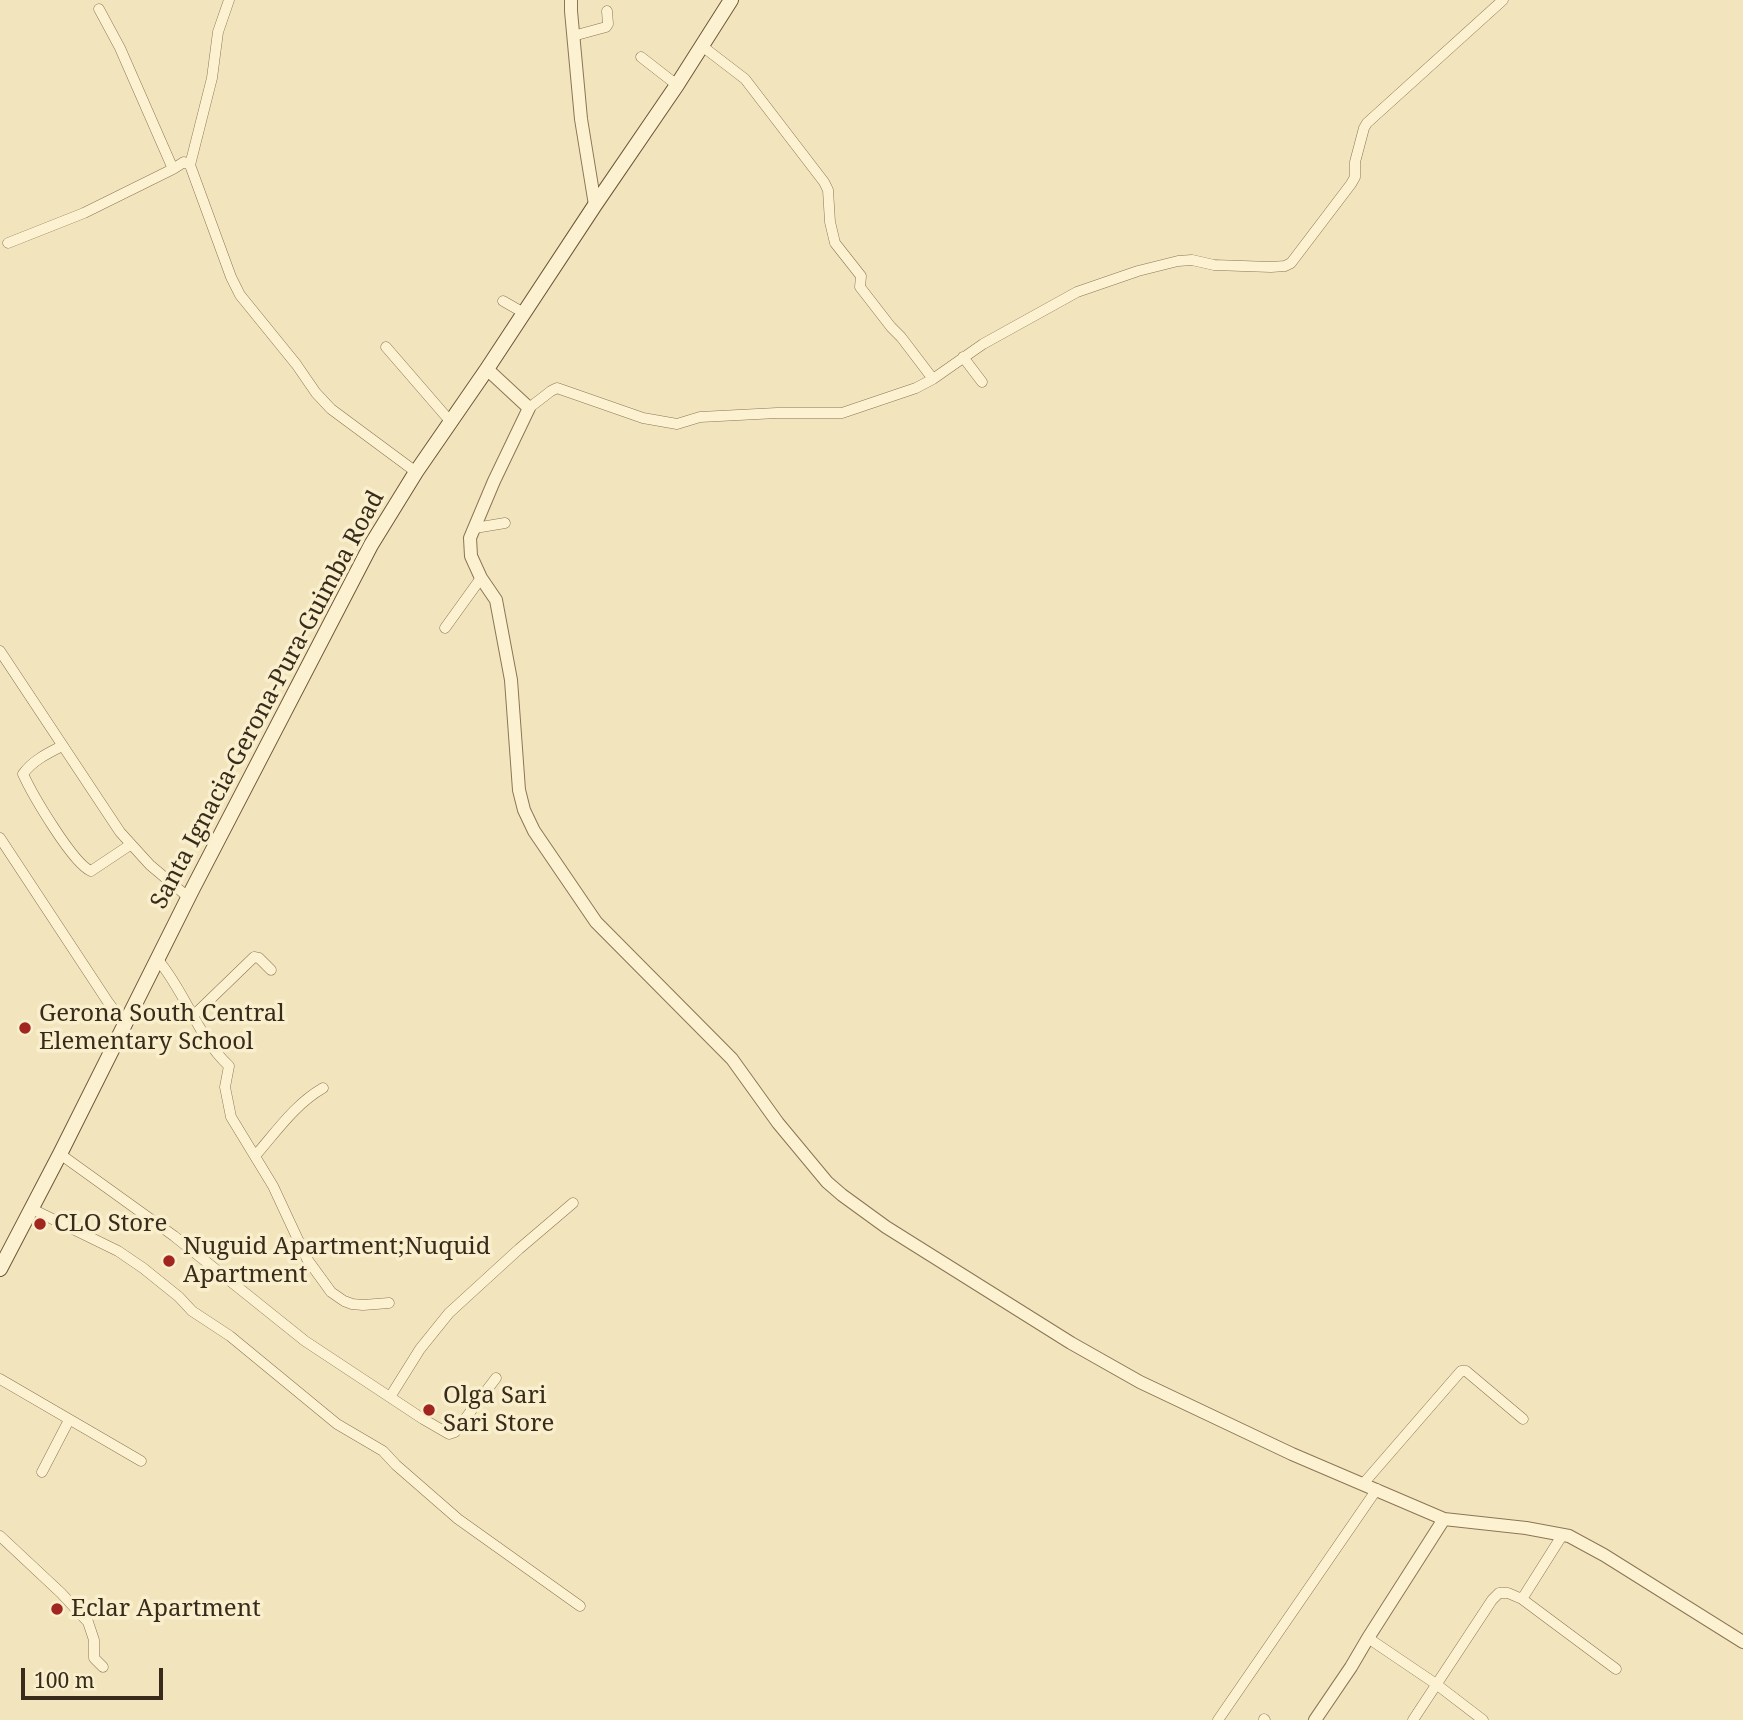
<!DOCTYPE html>
<html>
<head>
<meta charset="utf-8">
<style>
  body { margin:0 }
  #map { position:relative; width:1743px; height:1720px; overflow:hidden; background:#f2e5bd; font-family:"Noto Serif",serif }
  canvas { display:block }
  .scale { position:absolute; left:21px; top:1668px; width:142px; height:32px; box-sizing:border-box; border:4px solid #392b1b; border-top:0; padding-left:9px; font-size:21px; line-height:24px; white-space:nowrap; color:#392b1b; -webkit-text-stroke:5px #f9efcd; paint-order:stroke }
</style>
</head>
<body>
<div id="map">
<canvas width="1743" height="1720"></canvas>
<div class="scale">100 m</div>
</div>
<script>
const g = document.querySelector('canvas').getContext('2d');
g.lineJoin = 'round';
function trace(path, color, width, dash) { g.strokeStyle = color; g.lineWidth = width; g.lineCap = dash ? 'butt' : 'round'; g.setLineDash(dash || []); g.stroke(path); }
function label(font, color, halo, rows, align = 'center') {
  g.font = font + ' "Noto Serif",serif'; g.lineWidth = 7; g.setLineDash([]); g.textBaseline = 'middle'; g.strokeStyle = halo; g.fillStyle = color; for (const [text, x, y, turn = 0] of rows) {
    g.save(); g.translate(x, y); g.rotate((+turn || 0) * Math.PI / 180); g.textAlign = isNaN(turn) ? turn : align; if (halo) g.strokeText(text, 0, 0); g.fillText(text, 0, 0); g.restore();
  }
}
const minor = new Path2D(`
  M229 0 218 32 212 78 190 165 231 277 240 295 296 364 316 393 331 409 416 472
  M99 9 120 48 173 169
  M573 36 606 27 608 24 607 11
  M702 46 745 79 824 182 828 190 830 222 835 243 861 276 860 287 891 327 901 337 933 379
  M641 57 677 85
  M8 243 84 213 173 169 184 162 190 165
  M503 301 524 313
  M386 347 450 421
  M963 357 982 382
  M529 408 551 391 557 388 643 418 677 424 700 417 777 413H842L916 388 933 379 983 344 1077 292 1138 271 1178 261 1192 260 1214 265 1271 267 1285 266 1291 263 1351 184 1355 177V162L1364 128 1367 123 1503 0
  M475 528 505 523
  M445 628 481 578
  M0 651 120 832 150 865 188 897
  M62 746C48 753 32 761 23 774 32 794 73 864 91 871L130 845
  M0 838 108 1002 114 1010 127 1020
  M158 960C186 993 197 1036 229 1066L225 1087 231 1117 273 1186 307 1259 331 1292 344 1301 352 1304 363 1305 389 1303
  M193 1016 254 957 259 958 271 970
  M60 1154 174 1236 305 1341 423 1419 449 1434 455 1432 496 1378
  M255 1156C276 1132 295 1104 323 1088
  M32 1209 118 1251 143 1268 179 1297 192 1311 230 1336 337 1424 383 1451 396 1465 458 1519 580 1606
  M0 1379 141 1461
  M390 1397 420 1349 449 1313 519 1249 573 1203
  M42 1472 69 1420
  M1363 1484 1461 1371H1466L1523 1419
  M0 1536 61 1593 88 1622 94 1640V1658L103 1667
  M1522 1599 1563 1534
  M1368 1638 1436 1684 1483 1720
  M1264 1719 1265 1720
  M1218 1720 1377 1489
  M1413 1720 1492 1600 1499 1593H1508L1522 1599 1616 1669`);
const tertiary = new Path2D(`
  M571 0V11L581 119 595 205
  M487 369 529 408 494 481 470 538 471 556 481 578 496 600 511 680 519 790 524 810 534 831 596 922 732 1059 778 1123 827 1182 842 1195 886 1227 1071 1343 1140 1382 1292 1454 1444 1519
  M1315 1720 1351 1667 1368 1638 1444 1519 1526 1528 1569 1536 1604 1555 1743 1642`);
const secondary = new Path2D(`
  M0 1269 60 1154 192 890 371 545 416 472 487 369 595 205 677 85 731 0`);
const markers = [
  [25,1028,7,"#a0261f"],
  [40,1224,7,"#a0261f"],
  [169,1261,7,"#a0261f"],
  [429,1410,7,"#a0261f"],
  [57,1609,7,"#a0261f"]
];
const streetNames = [
  ["Santa Ignacia-Gerona-Pura-Guimba Road",268,700,-62]
];
const poiNames = [
  ["Gerona South Central",39,1014],
  ["Elementary School",39,1042],
  ["CLO Store",54,1224],
  ["Nuguid Apartment;Nuquid",183,1247],
  ["Apartment",183,1275],
  ["Olga Sari",443,1396],
  ["Sari Store",443,1424],
  ["Eclar Apartment",71,1609]
];
trace(minor, '#8b7554', 11);
trace(tertiary, '#8b7554', 14);
trace(secondary, '#6d5638', 16);
trace(minor, '#fcf2d1', 10);
trace(tertiary, '#fcf2d1', 12);
trace(secondary, '#fcf2d1', 14);
for (const [x, y, r, color] of markers) { const dot = new Path2D(); dot.arc(x, y, r, 0, 2 * Math.PI); g.fillStyle = color; g.fill(dot); trace(dot, '#f9efcd', 2.5); }
label('24px', '#392b1b', '#f9efcd', streetNames);
label('24px', '#392b1b', '#f9efcd', poiNames, 'left');
</script>
</body>
</html>
